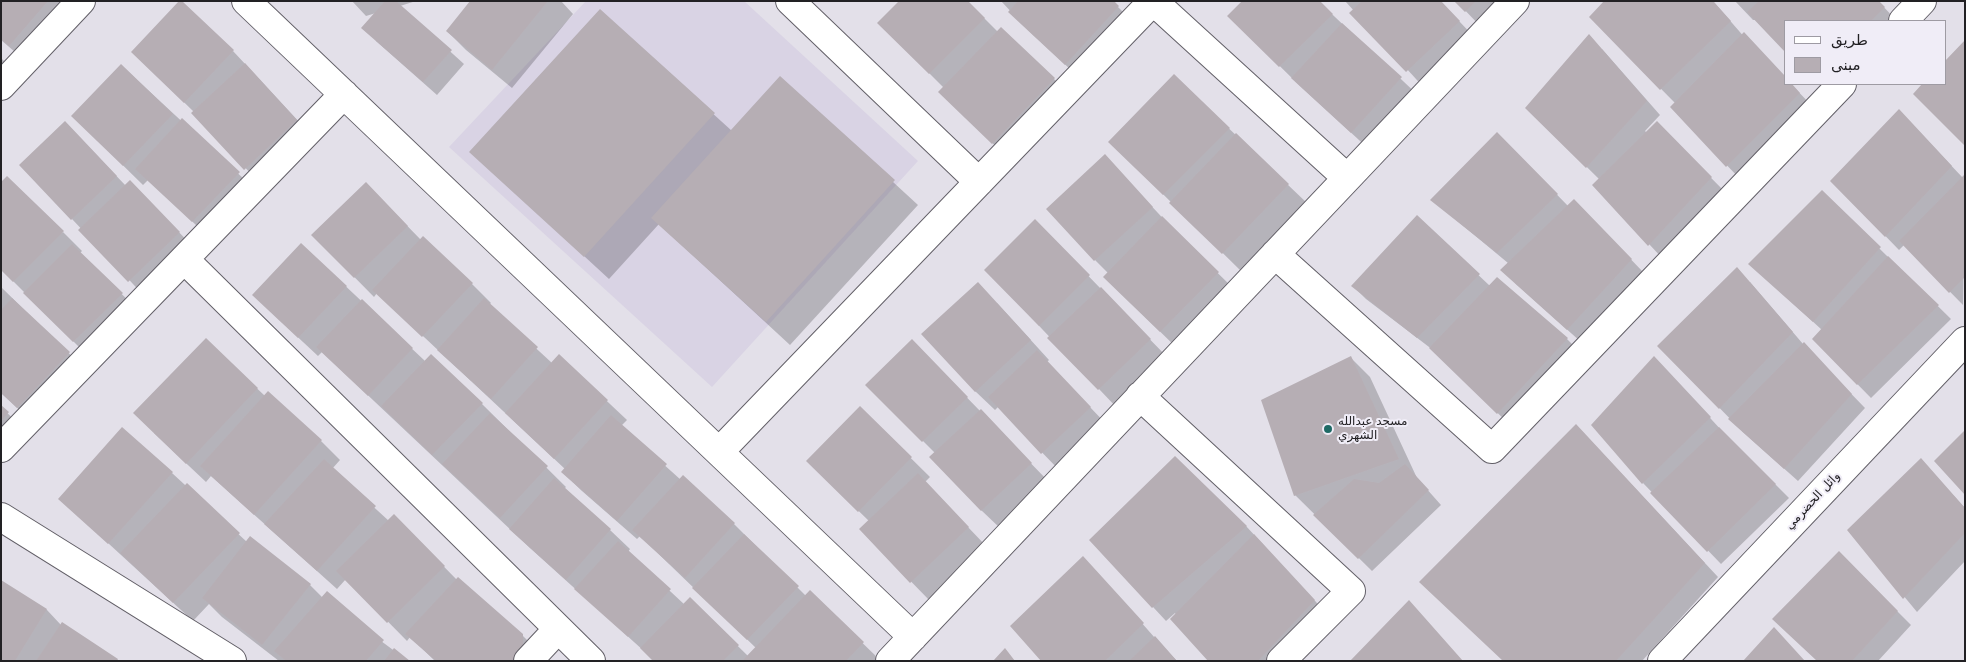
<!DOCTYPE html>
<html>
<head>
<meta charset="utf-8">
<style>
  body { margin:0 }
  #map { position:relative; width:1966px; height:662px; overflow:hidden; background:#e3e0e9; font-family:"DejaVu Sans","Noto Naskh Arabic",sans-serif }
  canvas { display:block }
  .frame { position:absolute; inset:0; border:2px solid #222124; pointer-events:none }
  .legend { position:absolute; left:1784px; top:20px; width:162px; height:65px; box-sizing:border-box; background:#f0edf7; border:1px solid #9e9ba3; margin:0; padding:6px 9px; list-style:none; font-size:15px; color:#222124 }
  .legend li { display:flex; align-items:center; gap:10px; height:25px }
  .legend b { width:25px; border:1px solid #9e9ba3 }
</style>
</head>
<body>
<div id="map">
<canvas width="1966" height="662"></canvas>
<div class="frame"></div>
<ul class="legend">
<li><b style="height:6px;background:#fff"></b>طريق</li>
<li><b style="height:14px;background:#b6aeb4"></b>مبنى</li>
</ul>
</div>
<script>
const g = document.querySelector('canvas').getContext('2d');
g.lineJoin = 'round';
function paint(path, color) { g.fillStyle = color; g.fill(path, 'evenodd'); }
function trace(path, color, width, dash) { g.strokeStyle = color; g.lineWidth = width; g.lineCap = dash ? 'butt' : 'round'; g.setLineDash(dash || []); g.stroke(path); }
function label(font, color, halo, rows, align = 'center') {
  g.font = font + ' "DejaVu Sans","Noto Naskh Arabic",sans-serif'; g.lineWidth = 4; g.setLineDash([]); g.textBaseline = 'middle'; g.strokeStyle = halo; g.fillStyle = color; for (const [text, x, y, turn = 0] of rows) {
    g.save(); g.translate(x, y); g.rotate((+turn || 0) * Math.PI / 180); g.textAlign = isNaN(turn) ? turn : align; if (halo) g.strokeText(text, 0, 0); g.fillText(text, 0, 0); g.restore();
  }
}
const built = new Path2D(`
  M586 1H744L918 161 712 387 449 147Z`);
const shadow = new Path2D(`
  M1 1H67L29 64 1 40Z
  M352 1H416L400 6 464 64 437 95 376 41V13L366 16Z
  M472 1H561L573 14 512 88 466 50 447 31Z
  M967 1 998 32 1054 79 1073 98 1012 162 959 111 944 88 879 23Z
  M1001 1H1112L1137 26 1085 83 1029 31Z
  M1318 1 1420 97 1371 151 1299 85 1229 16Z
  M1345 1H1440L1478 41 1426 90Z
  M1456 1H1515L1485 31Z
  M1713 1 1785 84H1791L1813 107 1741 180 1671 107 1675 103 1590 17Z
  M1735 1H1878L1897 21 1753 20Z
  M600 11 732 131 780 78 918 205 790 345 659 224 609 279 471 152Z
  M1602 49 1660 115 1645 131 1647 133 1657 123 1725 192 1663 259 1594 185 1600 180 1527 108Z
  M233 51 316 140 264 188 194 112 152 71Z
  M1 58 15 72 1 86Z
  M121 65 258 192 212 240 148 180 143 185 92 135Z
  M1174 76 1308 204 1242 272 1110 142Z
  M1912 124 1963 178 1965 176 1963 305 1904 245 1899 250 1832 181Z
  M1497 133 1568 206 1574 200 1644 273 1581 342 1515 283 1508 263 1432 200Z
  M84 142 126 186 149 201 198 252 148 300 72 219Z
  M1105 156 1171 227 1237 292 1180 351 1104 277 1108 273 1095 260Z
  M1822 192 1951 319 1871 398 1813 339 1822 330 1750 264Z
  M385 203 421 240 472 284 491 303 489 305 552 363 559 356 627 420 621 426 681 480 683 477 734 524 806 596 810 592 881 661H655L530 548 322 352 318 356 273 314 302 245 425 361 482 404 566 487 564 489 610 530 630 549 628 552 685 605 690 599 748 656 756 648 640 536 637 539 582 491 562 472 565 469 377 293 374 297 313 235Z
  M1417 217 1490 286 1567 339 1580 352 1511 426 1433 350 1366 299 1353 286Z
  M1035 221 1169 359 1118 409 986 270Z
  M63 232 82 251 80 253 141 313 93 361 1 269Z
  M1750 282 1803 344 1865 408 1798 481 1743 432 1659 346Z
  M1 287 88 372 37 426 1 393Z
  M997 303 1049 360 1047 362 1109 427 1061 472 998 407 995 410 975 391Z
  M206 340 265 396 321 441 340 460 332 469 389 521 413 535 457 580 522 635 541 654V661H435L410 637 407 641 346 579 337 589 211 476 206 482 154 433Z
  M912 341 1050 483 1001 529 981 510 935 453 867 385Z
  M1351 358 1370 377 1417 478 1441 505 1372 571 1295 495Z
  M1667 371 1723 432 1789 498 1721 564 1643 483Z
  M1 407 27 432 1 461Z
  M860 408 930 477 925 482 987 547 930 601 860 529 869 521 807 461Z
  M1576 425 1718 577 1642 661H1504Z
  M1921 460 1965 508V561L1917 612 1849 530Z
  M172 473 247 542 310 585 323 598 408 661H279L222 617 209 604 193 621 60 499Z
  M1246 526 1328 615 1284 661H1209L1175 613 1166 621 1091 540Z
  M1839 553 1911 625 1878 661H1818Z
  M1096 571 1155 638 1177 661H1042Z
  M1 582 47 610 61 625 118 661H1Z`);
const building = new Path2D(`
  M1 1H48L9 46 1 39Z
  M179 1H182L234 50 184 103 131 52Z
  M385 1H396L452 50 423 82 361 28Z
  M470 1H548L492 70 446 31Z
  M899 1H968L985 18 929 74 877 23Z
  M1018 1H1114L1119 6 1065 65 1008 12Z
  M1242 1H1320L1333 14 1279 67 1227 16Z
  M1362 1H1441L1460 21 1406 72 1349 13Z
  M1454 1H1476L1465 12Z
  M1604 1H1713L1731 21 1660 90 1589 17Z
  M1759 1H1879L1885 7 1871 21H1785V52L1747 12Z
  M600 9 715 113 584 257 469 152Z
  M1342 23 1402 77 1351 133 1291 78Z
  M1001 27 1055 78 992 144 938 92Z
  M1744 32 1785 76V84H1792L1800 93 1726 167 1670 107Z
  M1589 34 1647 101 1586 168 1525 108Z
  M1965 40V146L1913 94 1922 84H1945V61Z
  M245 63 297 120 244 170 191 113Z
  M121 64 173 114 123 166 71 116Z
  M1174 74 1230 128 1163 195 1108 142Z
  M780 76 895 180 766 322 651 218Z
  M1899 109 1952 166 1885 237 1830 181Z
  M182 118 240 172 192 222 135 169Z
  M65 121 117 176 71 220 19 165Z
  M1657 121 1712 177 1648 246 1592 185Z
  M1497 132 1558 194 1497 253 1430 200Z
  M1236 133 1289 184 1222 254 1169 203Z
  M1105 154 1153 207 1094 261 1046 209Z
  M1965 174V277L1949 293 1899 241Z
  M7 176 64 231 13 282 1 270V182Z
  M130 180 180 232 128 282 78 230Z
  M366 182 408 226 354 278 311 235Z
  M1822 190 1881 247 1813 322 1748 264Z
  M1574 199 1632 259 1567 330 1500 270Z
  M1417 215 1480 274 1417 338 1351 286Z
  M1162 216 1219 272 1160 332 1103 277Z
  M1035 219 1090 275 1039 326 984 270Z
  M423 236 473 283 422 337 372 290Z
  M301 243 347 286 298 338 252 295Z
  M72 244 123 293 73 342 23 293Z
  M1888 256 1939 305 1857 385 1812 339Z
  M1737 267 1793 332 1719 409 1657 346Z
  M1497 277 1568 338 1497 414 1429 348Z
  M978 282 1031 340 975 392 921 334Z
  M1101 287 1151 339 1098 390 1047 338Z
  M12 298 70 352 17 408 1 393V310Z
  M484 298 538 347 491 399 437 350Z
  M362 299 413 348 368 396 316 347Z
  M206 338 258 388 186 464 133 413Z
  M912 339 968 397 922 442 865 385Z
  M1804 342 1852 394 1784 469 1728 419Z
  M1037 350 1091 407 1041 454 988 397Z
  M431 354 483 403 432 455 381 406Z
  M559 354 608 400 554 459 505 413Z
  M1351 356 1399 459 1294 496 1261 400Z
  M1654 356 1711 417 1642 484 1591 425Z
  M268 391 322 440 254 515 200 466Z
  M1 405 9 412 1 421Z
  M860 406 912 457 858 512 806 461Z
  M981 409 1032 463 981 511 929 457Z
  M490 413 548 466 500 518 442 464Z
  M611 415 667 464 617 521 561 472Z
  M1576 424 1705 563 1616 661H1503L1419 582Z
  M122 427 173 472 108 544 58 499Z
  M1719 427 1776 484 1707 552 1650 493Z
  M1965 430V495L1934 461Z
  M1175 456 1247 526 1152 608 1089 540Z
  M1921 458 1965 508V533L1903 599 1847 530Z
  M324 459 376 506 317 571 264 524Z
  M1405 464 1429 490 1358 559 1313 515 1354 479 1379 483Z
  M918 473 969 527 910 583 859 529Z
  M683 475 735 523 685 578 632 530Z
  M554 478 611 529 566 580 509 529Z
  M187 483 240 533 173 603 120 553Z
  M394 514 445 566 387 623 336 571Z
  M744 534 799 586 747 640 692 588Z
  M1254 534 1315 600 1258 661H1208L1170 619Z
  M250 536 311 584 262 645 202 598Z
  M618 541 671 589 628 637 574 589Z
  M1839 551 1898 611 1852 661H1817L1772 619Z
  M1083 556 1144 623 1105 661H1041L1010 626Z
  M458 577 523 634V647L514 661H436L405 634Z
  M1 580 47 609 15 661H1Z
  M810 590 864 642 846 661H742Z
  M327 591 384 640 366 661H286L274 651Z
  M690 597 739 645 723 661H653L640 648Z
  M1409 600 1463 661H1350Z
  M62 622 118 659 117 661H36Z
  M1774 627 1805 661H1743Z
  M1155 636 1177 661H1129Z
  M394 648 410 661H384Z
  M1005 648 1015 661H993Z`);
const minor = new Path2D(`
  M246 1 913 637
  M790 1 979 182
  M1153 1 1347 178
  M1903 21 1922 1
  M1 86 81 1
  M1275 254 1492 449 1842 84
  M184 259 591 661
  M1140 396 1351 591 1281 661
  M1 448 344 94
  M719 452 1153 1
  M1 517 232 661
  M528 661 558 629
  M890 661 1515 1
  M1662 661 1965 341`);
const markers = [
  [1328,429,5,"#1f6a65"]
];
const poiNames = [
  ["مسجد عبدالله",1338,422],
  ["الشهري",1338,436]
];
const streetNames = [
  ["وائل الحضرمي",1813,501,-47]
];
paint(built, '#d9d3e4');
paint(shadow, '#0003');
paint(building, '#b6aeb4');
trace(minor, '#625f67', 30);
trace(minor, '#fff', 28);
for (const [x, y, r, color] of markers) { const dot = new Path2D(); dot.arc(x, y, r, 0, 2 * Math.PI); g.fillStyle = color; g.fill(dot); trace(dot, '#f0edf7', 2); }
label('12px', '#222124', '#f0edf7', poiNames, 'left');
label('12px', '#222124', '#f0edf7', streetNames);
</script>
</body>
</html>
